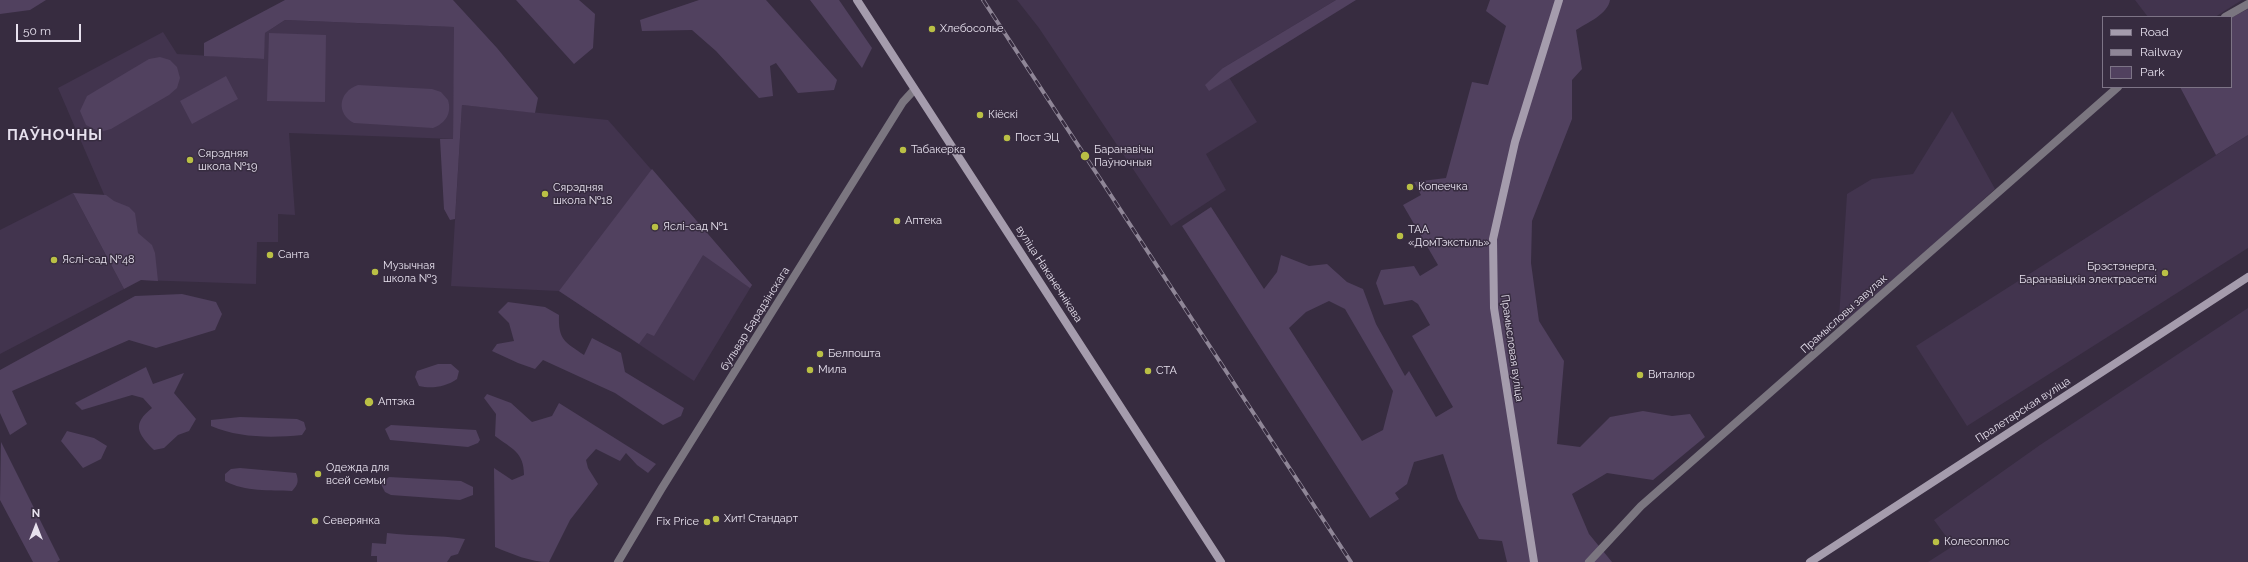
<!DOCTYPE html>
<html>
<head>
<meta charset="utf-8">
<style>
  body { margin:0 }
  #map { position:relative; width:2248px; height:562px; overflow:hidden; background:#372c40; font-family:Raleway,sans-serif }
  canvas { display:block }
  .legend { position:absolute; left:2102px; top:16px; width:130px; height:72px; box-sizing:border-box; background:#372c40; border:1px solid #7d7486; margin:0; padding:5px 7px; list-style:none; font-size:12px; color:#e7e1ee }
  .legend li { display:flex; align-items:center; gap:8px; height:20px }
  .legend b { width:20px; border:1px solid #7d7486 }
  .north { position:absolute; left:16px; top:506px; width:40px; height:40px; -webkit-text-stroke:3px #372c40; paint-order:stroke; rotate:0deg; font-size:11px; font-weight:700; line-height:16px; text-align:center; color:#e7e1ee }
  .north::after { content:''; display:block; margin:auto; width:14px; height:18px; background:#e7e1ee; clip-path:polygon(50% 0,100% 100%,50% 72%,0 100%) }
  .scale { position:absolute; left:16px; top:24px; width:65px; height:18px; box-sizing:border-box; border:2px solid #e7e1ee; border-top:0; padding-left:5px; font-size:12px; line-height:14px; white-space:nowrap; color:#e7e1ee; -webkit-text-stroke:3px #372c40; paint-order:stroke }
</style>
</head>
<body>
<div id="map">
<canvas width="2248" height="562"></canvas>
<ul class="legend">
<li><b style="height:5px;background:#a59cad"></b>Road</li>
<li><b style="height:5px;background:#8f8697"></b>Railway</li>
<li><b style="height:11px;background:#51415f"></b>Park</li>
</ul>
<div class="north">N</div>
<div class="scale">50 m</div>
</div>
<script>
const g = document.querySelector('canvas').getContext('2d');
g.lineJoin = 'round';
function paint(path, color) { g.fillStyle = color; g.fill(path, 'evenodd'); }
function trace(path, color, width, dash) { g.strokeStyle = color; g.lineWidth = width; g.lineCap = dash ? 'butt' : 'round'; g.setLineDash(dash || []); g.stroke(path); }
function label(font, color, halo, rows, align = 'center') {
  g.font = font + ' Raleway,sans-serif'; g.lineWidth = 3; g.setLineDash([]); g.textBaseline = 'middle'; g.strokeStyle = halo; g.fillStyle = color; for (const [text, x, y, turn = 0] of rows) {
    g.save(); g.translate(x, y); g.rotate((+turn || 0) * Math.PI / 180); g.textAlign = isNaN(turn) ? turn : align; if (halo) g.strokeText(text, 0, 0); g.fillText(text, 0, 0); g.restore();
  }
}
const built = new Path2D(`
  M1017 0H1336L1223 68 1257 122 1206 154 1226 190 1171 226 1039 28Z
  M2135 0H2242L2215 17H2148Z
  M285 20 455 27 453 139 289 133 295 215 278 214V242H257L256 284 141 280 58 88 163 32 177 54 263 59 265 33Z
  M462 105 608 120 752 285 694 381 559 291 451 286Z
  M1952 111 1995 189 1843 326 1839 318 1847 194 1872 179 1913 174Z
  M2248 135V248L1967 426 1916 346Z
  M73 193 124 289 0 354V230Z
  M2248 308V562H1928L1953 546 1934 520 2040 445Z`);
const green = new Path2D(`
  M0 0H46L30 10 0 14Z
  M285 0H453L497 48 538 98 535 113 462 105 455 219 450 220 444 209 440 139H453L454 27 285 20 265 33 264 59 204 56V43Z
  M516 0H579L595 14 593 48 574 64Z
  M699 0H766L837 80 834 90 798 93 776 63 770 66 773 96 759 98 716 51 692 30 642 31 640 20Z
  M810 0H839L872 48 862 68Z
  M1336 0H1356L1209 91 1205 85 1223 68Z
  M1490 0H1610C1608 14 1587 23 1576 30L1582 69 1572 80V119L1532 221 1531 263 1539 321 1564 361 1557 444 1580 447 1610 417 1643 411 1672 416 1690 414 1705 437 1653 480 1607 473 1572 494 1589 534 1612 562H1507L1502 541 1479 539 1458 499 1443 454 1414 462 1407 484 1395 493 1399 499 1370 518 1182 226 1211 207 1264 289 1277 272 1281 255 1309 266 1327 264 1347 282 1363 289 1376 324 1405 376 1409 371 1436 417 1453 407 1412 336 1430 325 1418 304 1412 300 1384 305 1376 283 1381 270 1414 266 1420 276 1438 265 1403 205 1421 195 1414 182 1446 178 1472 82 1488 85 1506 26 1486 11ZM1329 301 1345 309 1393 391 1383 430 1362 441 1289 328 1306 312Z
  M2248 9V135L2216 155 2180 87H2231V18Z
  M269 33 326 35 325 102 267 101Z
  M160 57 170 60 177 67 180 78 177 88 169 95 111 129 100 132 86 125 80 111 87 96 149 59Z
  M226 76 238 99 192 124 180 101Z
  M358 85 432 89 441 92 448 100C452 113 446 123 433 128L354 123C336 114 338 92 358 85Z
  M652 169 752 285 750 288 703 255 654 336 647 333 639 344 559 291Z
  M73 193 106 195 114 201 129 207 135 213 138 233 152 245 155 253 158 281 141 280 124 289Z
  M182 294 216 302 222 314 215 330 156 348 129 340 12 391 27 424 10 435 0 413V370L135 296Z
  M508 302 545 307 559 315C558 340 565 342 584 355L592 338 621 353 625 372 684 408 681 416 663 425 615 393 543 360 535 369 518 363 492 351 497 344 514 341 509 323 498 312Z
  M438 364H451L459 371 457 379C446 387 431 389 419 386L415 377 417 371Z
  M146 367 153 384 184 373 174 393 196 419 189 431 178 435 164 448 154 450C137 433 132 424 152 408L143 398 132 395 82 410 75 403Z
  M487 394 511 403 532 422 552 416 559 403 656 464 648 473 637 465 626 453 620 461 596 449 586 460 588 468 598 484 570 520 549 562C530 562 512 554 495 547L494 468 512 480 524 475C524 452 512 449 495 436L496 414 484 398Z
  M240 417 297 419 304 422 306 429 302 435C272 438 239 438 211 426V420Z
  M391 425 476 430 480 440 478 443 468 447 390 440 385 429Z
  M67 431 94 438 107 446 101 459 83 468 61 441Z
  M1 442 60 560 57 562H33L0 500Z
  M240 468 296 473C299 481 298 485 292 491 270 490 245 492 225 481V474L231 469Z
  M389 477 461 481 473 487V495L460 500 391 495 385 492 381 484Z
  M387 533C413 536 439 535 465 539L458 554 451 556 447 562H377V556H371L372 543 386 544Z`);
const minor = new Path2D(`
  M2225 17 2248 4
  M618 562 662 488 903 102 914 90
  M1589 562 1641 506 2118 87`);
const secondary = new Path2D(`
  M857 0 1221 562
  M1534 562 1494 308 1493 239 1515 142 1559 0
  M1810 562 2248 277`);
const rail = new Path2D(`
  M983 0 1351 562`);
const markers = [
  [932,29,4,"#bac045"],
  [980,115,4,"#bac045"],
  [1007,138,4,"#bac045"],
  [903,150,4,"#bac045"],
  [1085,156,5,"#bac045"],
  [190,160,4,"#bac045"],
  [1410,187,4,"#bac045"],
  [545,194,4,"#bac045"],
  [897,221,4,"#bac045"],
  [655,227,4,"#bac045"],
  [1400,236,4,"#bac045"],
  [270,255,4,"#bac045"],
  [54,260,4,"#bac045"],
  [375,272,4,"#bac045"],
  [2165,273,4,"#bac045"],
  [820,354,4,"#bac045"],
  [810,370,4,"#bac045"],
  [1148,371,4,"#bac045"],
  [1640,375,4,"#bac045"],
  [369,402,5,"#bac045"],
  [318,474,4,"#bac045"],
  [716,519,4,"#bac045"],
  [315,521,4,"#bac045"],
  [707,522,4,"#bac045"],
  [1936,542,4,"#bac045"]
];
const poiNames = [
  ["Хлебосолье",940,29],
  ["Кіёскі",988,115],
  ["Пост ЭЦ",1015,138],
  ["Табакерка",911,150],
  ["Баранавічы",1094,150],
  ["Паўночныя",1094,163],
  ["Сярэдняя",198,154],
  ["школа №19",198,167],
  ["Копеечка",1418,187],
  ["Сярэдняя",553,188],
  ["школа №18",553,201],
  ["Аптека",905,221],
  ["Яслі-сад №1",663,227],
  ["ТАА",1408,230],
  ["«ДомТэкстыль»",1408,243],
  ["Санта",278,255],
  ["Яслі-сад №48",62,260],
  ["Музычная",383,266],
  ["школа №3",383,279],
  ["Брэстэнерга,",2157,267,"right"],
  ["Баранавіцкія электрасеткі",2157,280,"right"],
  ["Белпошта",828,354],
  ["Мила",818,370],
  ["СТА",1156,371],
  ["Виталюр",1648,375],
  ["Аптэка",378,402],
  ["Одежда для",326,468],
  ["всей семьи",326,481],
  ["Хит! Стандарт",724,519],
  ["Северянка",323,521],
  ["Fix Price",699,522,"right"],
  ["Колесоплюс",1944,542]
];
const streetNames = [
  ["вуліца Наканечнікава",1049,274,57],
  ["Прамысловы завулак",1844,314,-42],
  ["бульвар Барадзінскага",755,319,-58],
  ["Прамысловая вуліца",1512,348,82],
  ["Пралетарская вуліца",2023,410,-33]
];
const districtNames = [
  ["ПАЎНОЧНЫ",55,135]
];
paint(built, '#42344e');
paint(green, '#51415f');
trace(minor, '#7b7680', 8);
trace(secondary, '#a59cad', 8);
trace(rail, '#8f8697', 4);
trace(rail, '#372c40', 2.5, [8]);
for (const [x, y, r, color] of markers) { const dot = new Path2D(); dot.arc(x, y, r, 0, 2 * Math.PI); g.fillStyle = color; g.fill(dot); trace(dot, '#372c40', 1.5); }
label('11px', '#e7e1ee', '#372c40', poiNames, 'left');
label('11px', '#e7e1ee', '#372c40', streetNames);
g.letterSpacing = '1px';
label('bold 15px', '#e7e1ee', '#372c40', districtNames);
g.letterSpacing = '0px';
</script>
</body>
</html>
